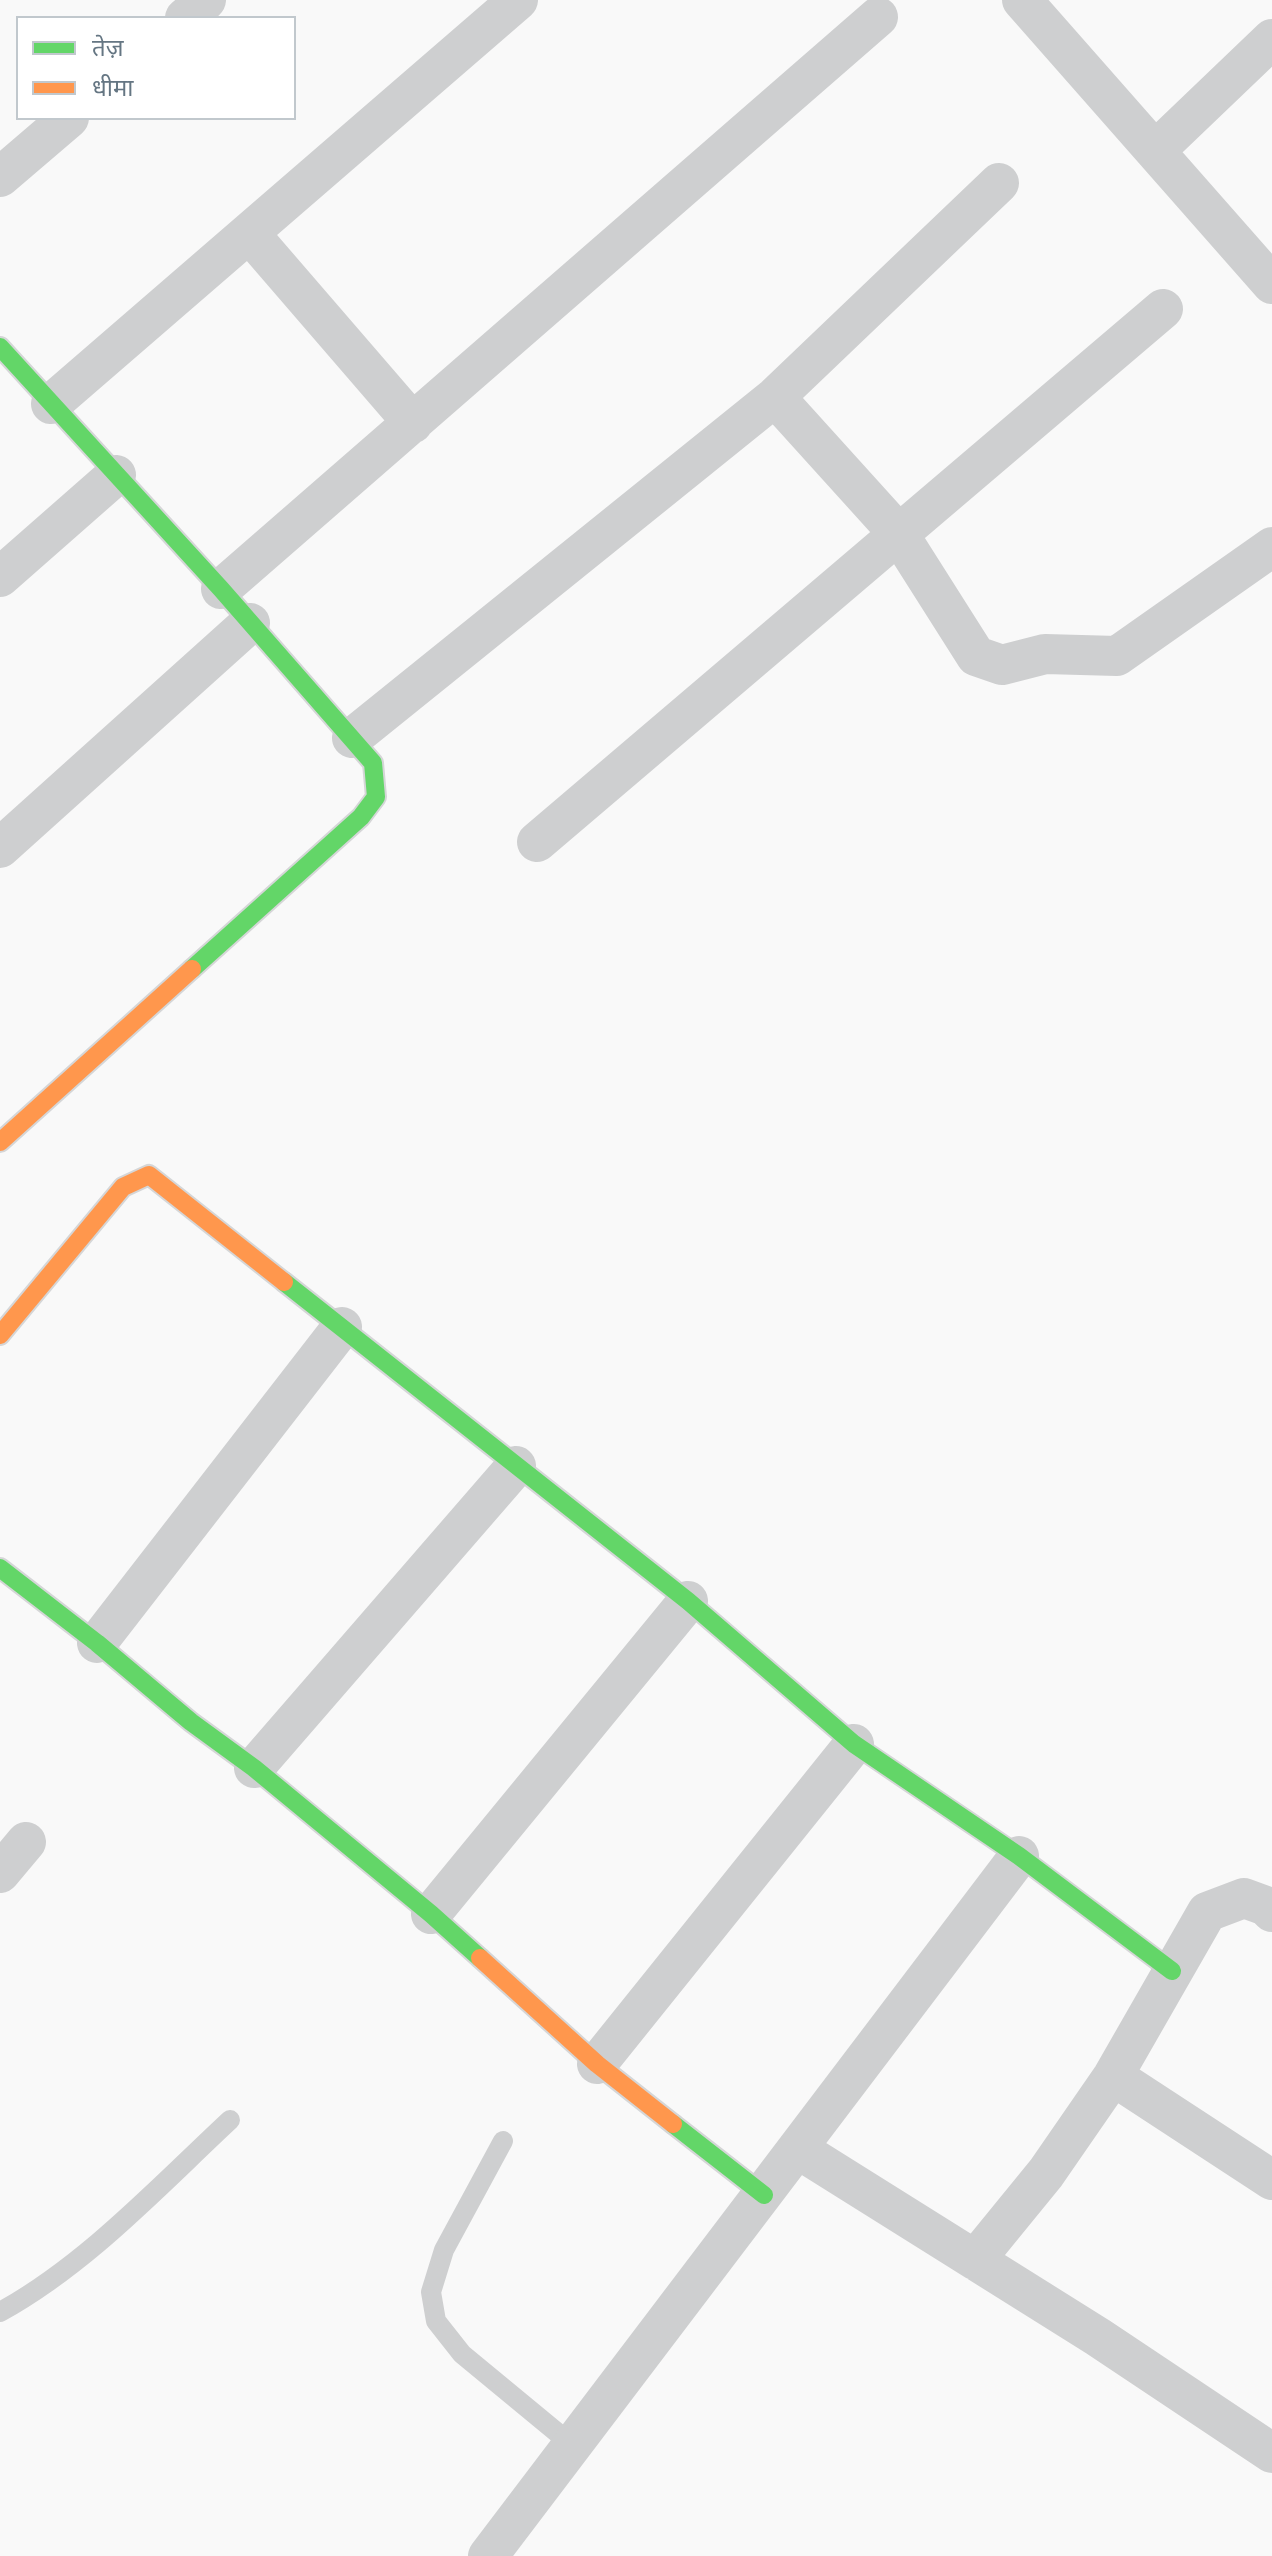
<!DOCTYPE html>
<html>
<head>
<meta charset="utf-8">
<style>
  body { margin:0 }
  #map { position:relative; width:1272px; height:2556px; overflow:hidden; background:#f9f9f9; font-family:"Source Sans 3","Noto Sans Devanagari",sans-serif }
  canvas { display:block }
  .legend { position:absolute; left:16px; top:16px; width:280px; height:104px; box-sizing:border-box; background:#fff; border:2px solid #c1c8cd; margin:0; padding:10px 14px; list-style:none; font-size:24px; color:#657683 }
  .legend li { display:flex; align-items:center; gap:16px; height:40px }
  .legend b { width:40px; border:2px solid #c1c8cd }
</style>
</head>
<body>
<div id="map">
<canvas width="1272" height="2556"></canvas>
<ul class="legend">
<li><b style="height:10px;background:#63d668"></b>तेज़</li>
<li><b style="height:10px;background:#ff974d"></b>धीमा</li>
</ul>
</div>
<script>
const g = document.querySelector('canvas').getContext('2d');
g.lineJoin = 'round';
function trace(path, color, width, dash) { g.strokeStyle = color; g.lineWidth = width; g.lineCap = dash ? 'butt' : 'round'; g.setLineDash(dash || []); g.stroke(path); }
const lane = new Path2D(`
  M503 2141 444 2250 431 2292 436 2321 462 2354 571 2444
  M0 2312C87 2264 158 2187 230 2120`);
const street = new Path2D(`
  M1022 0 1272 284
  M185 18 206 0
  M1155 151 1272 39
  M0 177 69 118
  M249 233 413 423
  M775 397 898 533 976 656 1002 665 1045 654 1117 656 1272 547
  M51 404 518 0
  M0 577 116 475
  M221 589 878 17
  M352 738 775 397 999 183
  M537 842 1163 309
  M0 848 250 623
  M97 1643 342 1327
  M254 1768 516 1466
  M0 1873 26 1842
  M431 1914 688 1601
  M597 2064 854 1744
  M1113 2076 1272 2180
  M798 2149 1098 2337 1272 2453
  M975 2260 1046 2173 1113 2076 1207 1912 1244 1898 1266 1906 1272 1912
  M488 2556 1019 1856`);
const fast = new Path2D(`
  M0 347 221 589 373 763 376 797 361 817 192 969
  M284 1282 688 1601 854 1744 1019 1856 1172 1971
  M0 1568 97 1643 191 1722 254 1768 431 1914 480 1958
  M673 2124 764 2195`);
const slow = new Path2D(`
  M0 1142 192 969
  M0 1335 123 1187 149 1175 284 1282
  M480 1958 597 2064 673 2124`);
trace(fast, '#d5d6d7', 22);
trace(slow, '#d5d6d7', 22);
trace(lane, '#cecfd0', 20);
trace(street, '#cecfd0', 40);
trace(fast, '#63d668', 18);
trace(slow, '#ff974d', 18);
</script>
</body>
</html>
